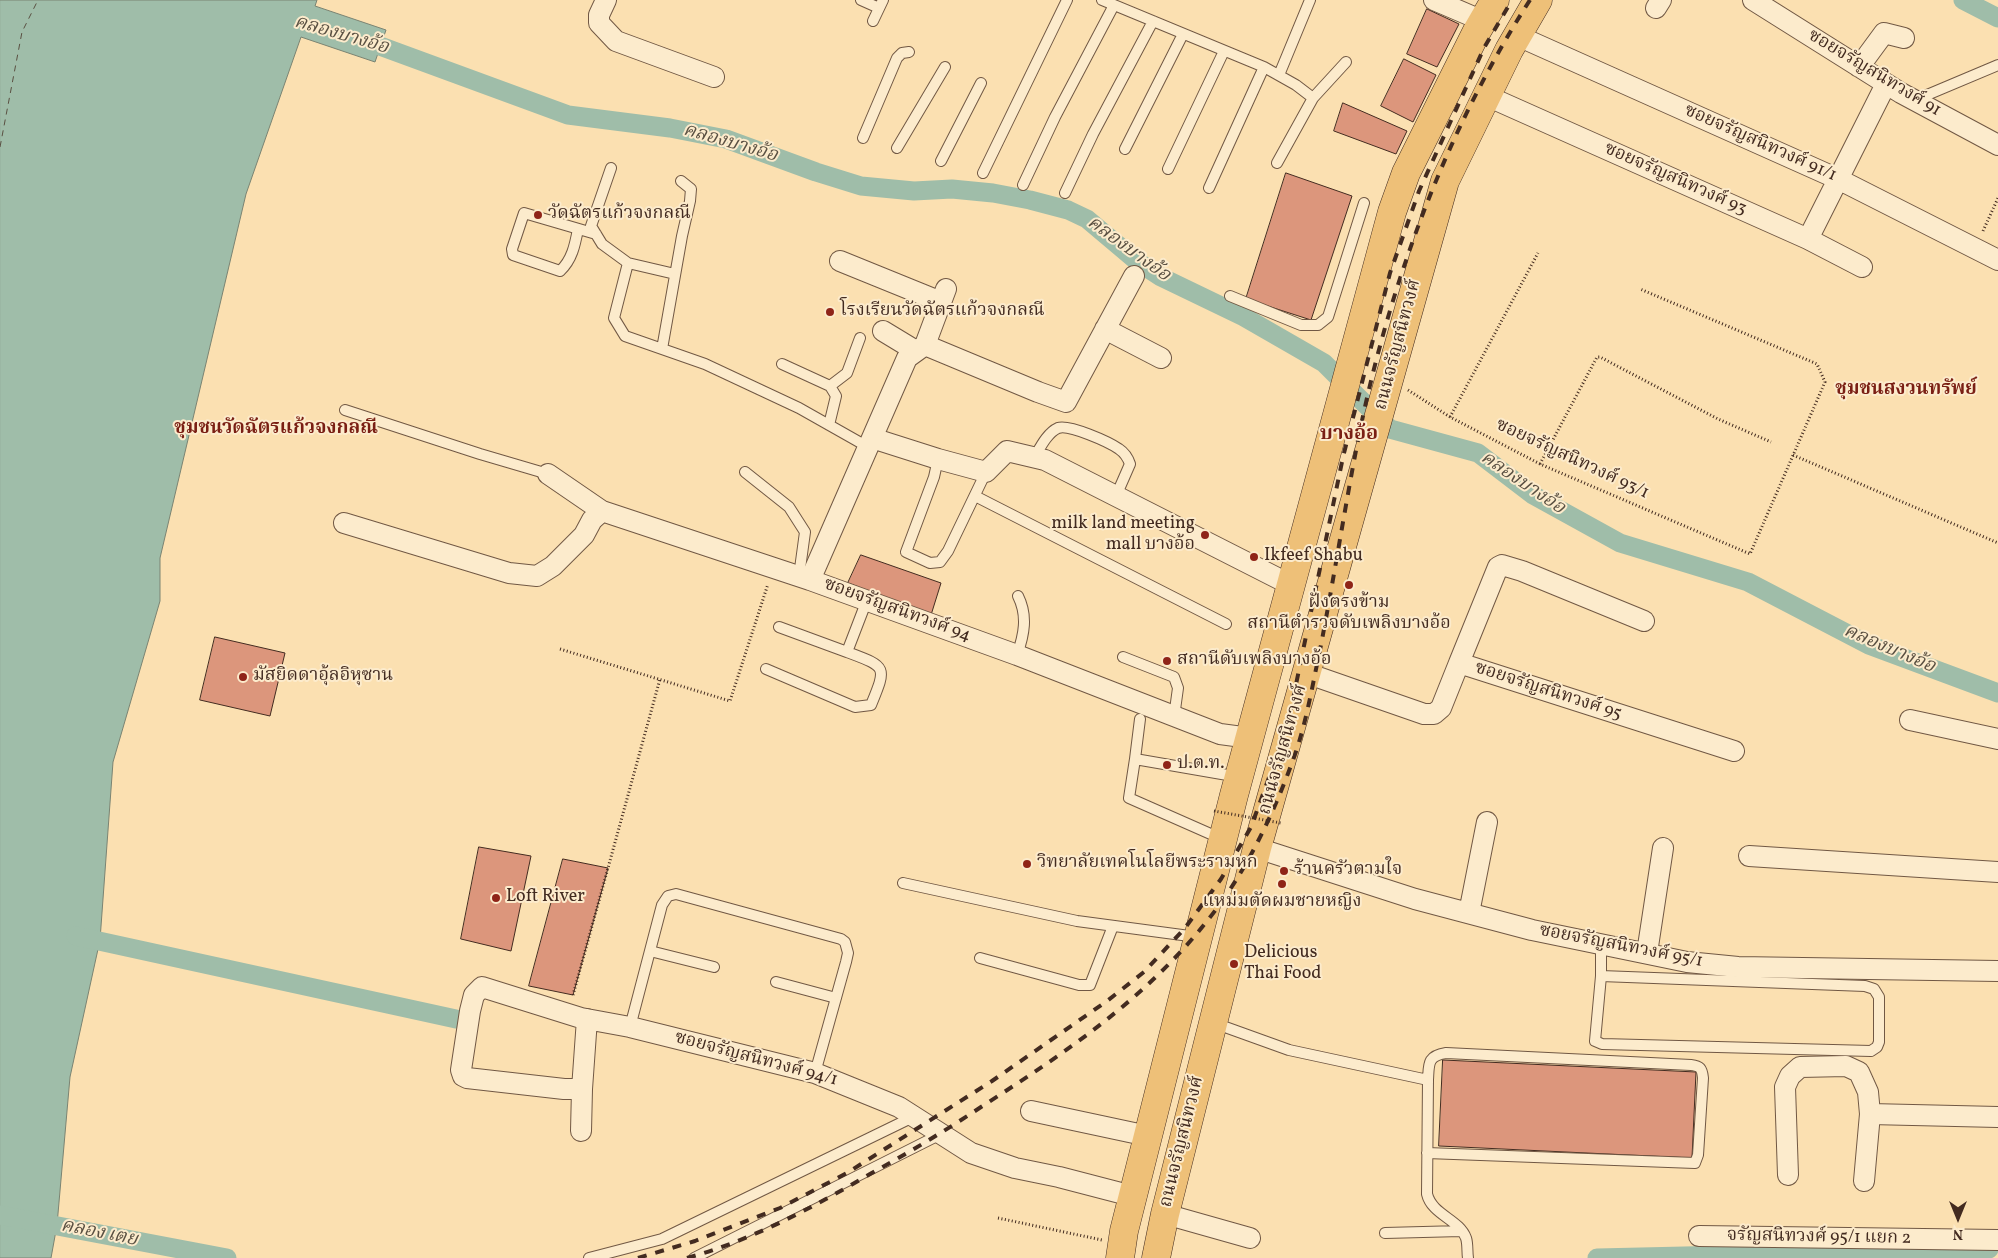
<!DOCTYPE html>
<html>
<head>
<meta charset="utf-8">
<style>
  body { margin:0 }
  #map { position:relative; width:1998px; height:1258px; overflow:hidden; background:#fbe0b1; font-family:Vollkorn,serif }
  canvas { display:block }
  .north { position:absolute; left:1933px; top:1193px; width:50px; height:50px; -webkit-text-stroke:4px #fcebcc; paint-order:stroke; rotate:180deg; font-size:14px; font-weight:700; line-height:20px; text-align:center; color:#432b20 }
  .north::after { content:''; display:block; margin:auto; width:18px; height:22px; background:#432b20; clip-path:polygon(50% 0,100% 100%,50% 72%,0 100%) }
</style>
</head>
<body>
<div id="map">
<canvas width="1998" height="1258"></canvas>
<div class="north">N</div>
</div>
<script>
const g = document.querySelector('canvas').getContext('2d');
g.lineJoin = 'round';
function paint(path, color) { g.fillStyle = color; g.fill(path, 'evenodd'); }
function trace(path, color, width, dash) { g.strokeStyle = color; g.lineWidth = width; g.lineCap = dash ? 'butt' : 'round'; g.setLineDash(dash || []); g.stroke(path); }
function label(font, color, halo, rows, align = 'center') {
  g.font = font + ' Vollkorn,"Noto Serif Thai",serif'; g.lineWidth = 4; g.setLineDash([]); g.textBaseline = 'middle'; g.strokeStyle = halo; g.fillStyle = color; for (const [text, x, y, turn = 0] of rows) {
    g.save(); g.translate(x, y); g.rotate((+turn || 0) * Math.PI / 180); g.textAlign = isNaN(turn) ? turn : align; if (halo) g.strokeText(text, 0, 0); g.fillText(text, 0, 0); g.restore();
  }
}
const water = new Path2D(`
  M0 0H317L315 6 386 30 375 62 301 37 246 194 160 558V601L113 762 100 940 70 1077 57 1225 51 1258H0Z`);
const canal = new Path2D(`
  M1963 0 1998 18
  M355 39 380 46 568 115 670 128 726 139 816 172 861 186 914 191 952 189 993 193 1030 200 1068 210 1087 219 1138 262 1161 277 1244 317 1324 363 1390 429 1478 453 1533 495 1620 543 1748 582 1869 645 1998 693
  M76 936 456 1019
  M0 1215 227 1258
  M1597 1258 1989 1249`);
const ferry = new Path2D(`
  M0 147 22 32 38 0`);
const building = new Path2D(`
  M1427 9 1459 24 1437 67 1407 54Z
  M1404 59 1436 75 1413 122 1381 106Z
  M1343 103 1407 131 1396 154 1334 131Z
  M1286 173 1352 196 1311 320 1246 299Z
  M861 555 941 583 931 615 848 583Z
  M215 637 285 653 270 716 200 700Z
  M479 847 531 856 511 951 461 939Z
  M563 859 608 868 573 995 529 986Z
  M1443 1060 1696 1072 1692 1158 1439 1146Z`);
const path = new Path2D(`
  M1983 231 1998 198
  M1408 390 1450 417 1540 464 1750 554 1825 382 1817 364 1640 289
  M1450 417 1538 253
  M1793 455 1998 543
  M1540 464 1597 357H1600L1718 419 1771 442
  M560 649 730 701 768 584
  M573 995 660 679
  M998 1218 1102 1240`);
const service = new Path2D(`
  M861 0 879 8
  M1102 0 1264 67 1296 85 1313 98 1277 163
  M873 21 883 0
  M1279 75 1310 0
  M1313 98 1346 62
  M1915 100 1998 65
  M863 138 897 58 902 53 909 52
  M897 148 945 67
  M1125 149 1183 34
  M941 161 981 83
  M611 168 591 226 602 244 628 263 614 318 625 336 705 364 799 408 868 447
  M1168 169 1224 51
  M983 173 1067 0
  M1023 185 1055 117 1114 5
  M1209 188 1264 67
  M1065 193 1093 134 1153 21
  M578 229C575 245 572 260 560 271L513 255 512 249 524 213 596 234
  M628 263 675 274
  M1230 296 1301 325H1318L1328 317 1364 203
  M662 349 682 236 690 201 691 189 681 181
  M782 364 830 386 836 396 829 425
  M830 386 847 373 860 338
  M345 410 480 454 548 474
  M1034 458C1040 448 1047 433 1058 428 1069 424 1109 442 1119 449 1125 453 1128 458 1130 464L1116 496
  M938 459 934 477 906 552 930 563 940 562 948 551 986 472
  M745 472 789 507 805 532 799 576
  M975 496 1226 624
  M779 627 847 652
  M1017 655C1024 635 1028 616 1018 596
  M1123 657 1174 677 1178 688 1174 717
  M766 669 855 707 871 705C887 666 887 667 847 652L867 600
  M1140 719 1135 759 1239 777
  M1135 759 1129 798 1222 839
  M903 883 1077 921 1197 937
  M650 951 714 967
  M980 958 1079 985H1090L1113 926
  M1601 976 1595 1041 1602 1044 1871 1051 1877 1047 1879 1042V997L1874 989 1865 986 1601 976V944
  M776 982 836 998
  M1214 1023 1289 1050 1428 1080 1427 1194C1432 1215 1459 1219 1466 1238 1468 1244 1467 1252 1468 1258
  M630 1027 662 905 668 896 676 894 841 939 845 942 848 953 846 962 815 1073
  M1427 1153 1695 1163 1698 1155 1703 1078C1702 1068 1700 1066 1691 1065L1446 1053C1427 1056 1429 1064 1428 1080
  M1385 1233 1461 1231
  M589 1258 662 1239 913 1117
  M694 1258 941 1134`);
const minor = new Path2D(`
  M606 0 599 15V23L616 41 714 77
  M1434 0 1483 21
  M1753 0 1901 93 1998 145
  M1656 8 1661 0
  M1518 36 1838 179 1998 260
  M1859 67 1884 33 1904 38
  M1487 96 1808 239 1862 267
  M1808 239 1886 84
  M840 261 941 302
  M1105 329 1161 358
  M883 331 916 351
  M925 345 1038 392 1066 402 1134 276
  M872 438 938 459 986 472 1007 451 1045 460 1291 585
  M548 474 602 511 810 580 1017 655 1220 734 1250 738
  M344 523 509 573 537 576 553 566 584 535 592 520 602 511
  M810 580 907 358 925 345 946 289
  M1459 663 1498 567 1502 565 1522 571 1644 621
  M1306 673 1424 714H1434L1441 708 1459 663 1734 751
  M1910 720 1998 739
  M1257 848 1415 899 1532 930 1687 962 1738 967 1998 971
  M1749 856 1998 872
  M1469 913 1487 822
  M1647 953 1663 848
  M587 1019 582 1089H564L467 1078 463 1076 461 1070 470 1011 474 995 482 987 581 1018 630 1027 815 1073 899 1107 971 1153 1015 1168 1059 1177 1132 1196
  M1031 1111 1148 1136
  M581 1131 582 1089
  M1788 1175 1785 1087 1790 1076 1800 1067 1846 1066 1859 1072 1868 1092 1870 1114 1998 1117
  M1864 1181 1870 1114
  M1165 1214 1250 1238
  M1699 1236 1998 1240`);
const primary = new Path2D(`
  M1120 1258 1124 1231 1234 795 1392 212 1406 173 1477 31 1495 0
  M1156 1258 1165 1214 1257 848 1445 181 1509 50 1538 0`);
const rail = new Path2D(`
  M638 1258 695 1241 780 1208 847 1173 992 1081 1107 1001 1144 972 1185 928 1221 879 1251 827 1287 728 1343 457 1390 273 1419 191 1484 48 1512 0
  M687 1258C752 1240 812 1208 870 1174 908 1153 945 1131 981 1107 1071 1049 1156 992 1220 904 1251 861 1275 810 1293 760 1306 725 1312 687 1320 650 1334 578 1345 506 1359 435 1390 282 1446 131 1530 0`);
const pathBridge = new Path2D(`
  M1214 811 1281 823`);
const markers = [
  [538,215,5,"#8f2418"],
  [830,312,5,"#8f2418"],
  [1205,535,5,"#8f2418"],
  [1254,557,5,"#8f2418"],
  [1349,585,5,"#8f2418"],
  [1167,661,5,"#8f2418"],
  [243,677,5,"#8f2418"],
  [1167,765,5,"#8f2418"],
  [1027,864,5,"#8f2418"],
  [1284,871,5,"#8f2418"],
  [1282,884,5,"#8f2418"],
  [496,898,5,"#8f2418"],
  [1234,964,5,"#8f2418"]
];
const streetNames = [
  ["ซอยจรัญสนิทวงศ์ 91",1874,74,31],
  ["ซอยจรัญสนิทวงศ์ 91/1",1760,144,24],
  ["ซอยจรัญสนิทวงศ์ 93",1675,180,24],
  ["ถนนจรัญสนิทวงศ์",1399,345,-75],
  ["ซอยจรัญสนิทวงศ์ 93/1",1572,460,25],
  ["ซอยจรัญสนิทวงศ์ 94",897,611,20],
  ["ซอยจรัญสนิทวงศ์ 95",1548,692,18],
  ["ถนนจรัญสนิทวงศ์",1284,750,-74],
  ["ซอยจรัญสนิทวงศ์ 95/1",1621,947,11],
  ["ซอยจรัญสนิทวงศ์ 94/1",756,1060,15],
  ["ถนนจรัญสนิทวงศ์",1183,1142,-76],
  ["จรัญสนิทวงศ์ 95/1 แยก 2",1819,1238,1]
];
const poiNames = [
  ["วัดฉัตรแก้วจงกลณี",548,215],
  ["โรงเรียนวัดฉัตรแก้วจงกลณี",840,312],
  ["milk land meeting",1195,525,"right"],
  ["mall บางอ้อ",1195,546,"right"],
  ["Ikfeef Shabu",1264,557],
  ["ฝั่งตรงข้าม",1349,604,"center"],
  ["สถานีตำรวจดับเพลิงบางอ้อ",1349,625,"center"],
  ["สถานีดับเพลิงบางอ้อ",1177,661],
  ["มัสยิดดาอุ้ลอิหุซาน",253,677],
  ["ป.ต.ท.",1177,765],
  ["วิทยาลัยเทคโนโลยีพระรามหก",1037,864],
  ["ร้านครัวตามใจ",1294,871],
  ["Loft River",506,898],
  ["แหม่มตัดผมชายหญิง",1282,903,"center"],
  ["Delicious",1244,954],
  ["Thai Food",1244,975]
];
const waterNames = [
  ["คลองบางอ้อ",341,36,16],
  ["คลองบางอ้อ",730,144,16],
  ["คลองบางอ้อ",1128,250,36],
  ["คลองบางอ้อ",1522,484,34],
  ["คลองบางอ้อ",1889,650,23],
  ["คลอง เตย",99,1234,11]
];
const neighbourhoodNames = [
  ["ชุมชนสงวนทรัพย์",1906,391],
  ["ชุมชนวัดฉัตรแก้วจงกลณี",276,430]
];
const quarterNames = [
  ["บางอ้อ",1349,435]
];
paint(water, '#9fbda9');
trace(water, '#7a8372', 1);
trace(canal, '#9fbda9', 19);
trace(ferry, '#5a5042', 1, [6, 5]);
paint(building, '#dc967c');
trace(building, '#432b20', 1);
trace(service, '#715844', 12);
trace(minor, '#715844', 22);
trace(primary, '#432b20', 29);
trace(path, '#432b20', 3, [1, 2.5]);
trace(service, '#fcebcc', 10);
trace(minor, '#fcebcc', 20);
trace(primary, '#eec078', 28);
trace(rail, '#432b20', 4, [9, 9]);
trace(pathBridge, '#432b20', 3, [1, 2.5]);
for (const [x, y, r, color] of markers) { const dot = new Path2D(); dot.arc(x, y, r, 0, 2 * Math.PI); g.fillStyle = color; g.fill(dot); trace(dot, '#fcebcc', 2); }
label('18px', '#432b20', '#fcebcc', streetNames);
label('18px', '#432b20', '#fcebcc', poiNames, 'left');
label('italic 19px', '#5a5042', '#fcebcc', waterNames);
label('bold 19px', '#7a1f14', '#fcebcc', neighbourhoodNames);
label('bold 20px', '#7a1f14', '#fcebcc', quarterNames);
</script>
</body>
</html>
